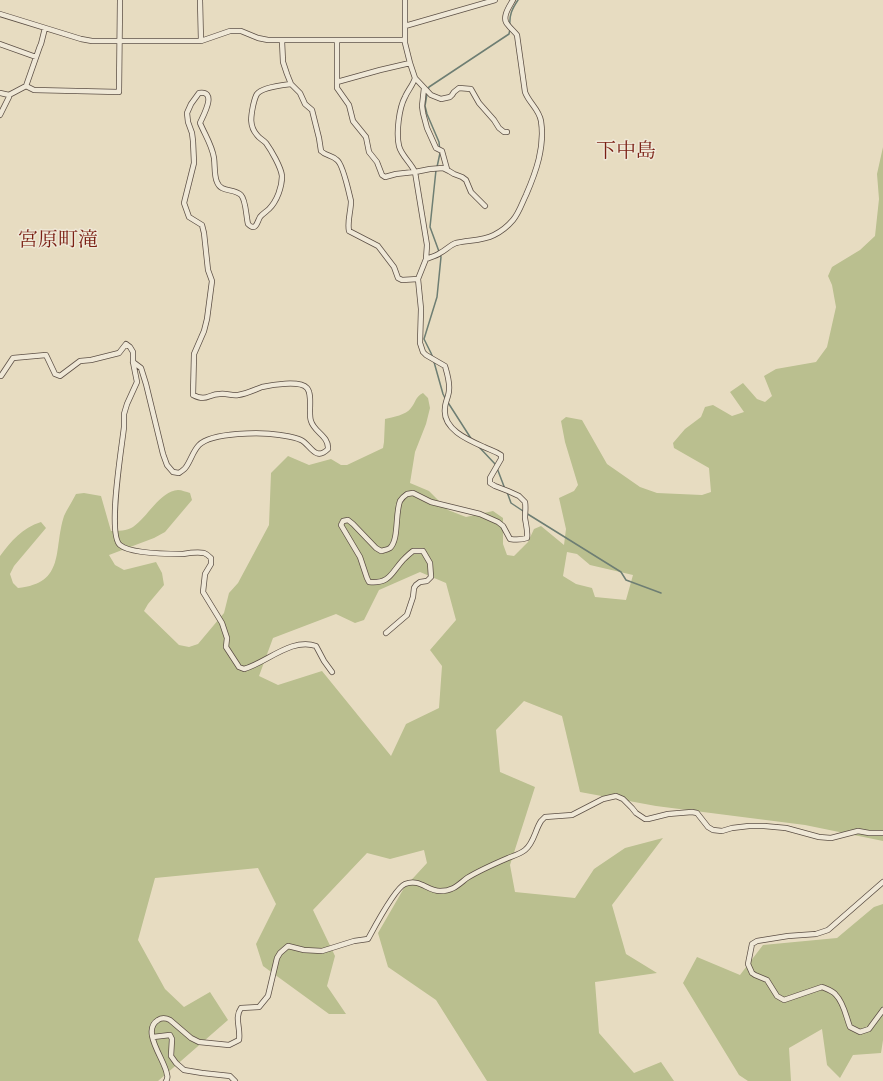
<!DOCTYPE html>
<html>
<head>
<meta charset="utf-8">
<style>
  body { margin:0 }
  canvas { display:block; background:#e7dcc1 }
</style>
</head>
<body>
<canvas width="883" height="1081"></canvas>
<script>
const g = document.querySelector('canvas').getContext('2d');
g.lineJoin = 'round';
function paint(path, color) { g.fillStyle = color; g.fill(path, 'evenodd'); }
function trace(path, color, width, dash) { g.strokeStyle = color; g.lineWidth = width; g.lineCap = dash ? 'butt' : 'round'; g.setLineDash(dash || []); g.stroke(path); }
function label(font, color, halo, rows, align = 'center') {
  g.font = font + ' "EB Garamond","Noto Serif JP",serif'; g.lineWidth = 3; g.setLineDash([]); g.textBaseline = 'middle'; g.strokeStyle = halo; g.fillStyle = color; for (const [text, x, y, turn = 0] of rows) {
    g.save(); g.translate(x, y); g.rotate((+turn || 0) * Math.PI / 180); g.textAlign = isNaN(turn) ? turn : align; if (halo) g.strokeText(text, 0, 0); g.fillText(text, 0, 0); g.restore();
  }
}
const green = new Path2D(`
  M883 147V841L805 825 656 806 580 792 562 716 524 701 496 730 500 772 535 787 510 865 515 892 575 898 594 869 625 848 663 838 612 905 626 954 657 973 595 982 599 1033 634 1073 661 1062 674 1081H487L436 1000 388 967 378 933 404 888 427 863 424 850 390 859 367 853 313 910 335 956 327 986 346 1014H329L263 966 256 944 276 904 258 868 155 878 138 940 165 989 184 1007 210 992 228 1020 158 1081H0V556C11 541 22 528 41 522L46 528 14 566 10 574 13 583 18 588C66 583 53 550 64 516 67 509 72 502 76 494L84 493 101 496 111 531C118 531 127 531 133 527 147 518 160 491 178 490 182 490 186 492 190 493L192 500 165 532 154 538 109 555 115 565 124 570 156 562 162 573 164 585 148 604 144 611 179 645 189 647 198 644 224 613 229 593 238 583 269 525 271 473 288 456 309 465 331 459 341 465H347L383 448 384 442 385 419C393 417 406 415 411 408 416 402 415 397 423 393L428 398 430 408 426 424 415 452 410 483 429 491 448 510 466 517 493 511 503 518V544L507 555 514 556 528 542 534 529 541 526 564 545 566 529 559 498 574 491 578 485 565 442 561 421 566 417 582 420 607 464 640 487 657 493 702 495 711 492 709 468 674 448 673 443 685 429 701 417 705 407 713 405 732 416 744 412 730 392 743 383 757 399 765 402 772 396 764 376 776 369 816 362 827 347 836 307 832 285 828 276 832 267 860 250 875 236 879 199 877 174ZM567 552 577 554 590 565 633 575 626 600 595 597 592 588 576 584 563 576ZM420 572 446 583 456 620 430 650 442 666 439 708 406 724 391 756 322 671 278 685 259 676 273 638 336 614 355 623 364 620 379 590Z
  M883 904V1040L881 1053 853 1055 840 1078 827 1065 822 1029 789 1048 791 1081H748L739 1075 683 983 697 957 740 975 763 945 837 938 874 907Z`);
const stream = new Path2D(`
  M510 26C509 15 512 9 518 0
  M428 90 429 87 509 34 510 29
  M427 94 425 106 427 114 439 142 440 153 437 167
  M433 358 431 353 424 339 437 297 441 257 430 227 436 170
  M434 362 443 394 445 398
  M447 401 472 440
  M479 447 496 465
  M497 468 505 489
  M507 492 511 503 523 511
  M526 513 621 572 626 580 661 593`);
const street = new Path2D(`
  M200 0 201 41
  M405 0V43L410 63 415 78 431 95 441 99 450 97 452 95 454 92 459 88 471 89 479 103 494 120 499 128 504 132H507
  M0 14 81 39 92 41H201L230 31H241L258 38 268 40H405
  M405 26 495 0
  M337 40V88L349 105 353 121 366 137 369 152 377 162 382 175 385 177 396 174 414 172
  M282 41 283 62 287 74 291 84 300 93 305 104 312 110 319 138 321 151C326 156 332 155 337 160 343 164 349 193 351 201 351 211 347 221 349 231L378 246 394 267 398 278 402 280 418 279
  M0 44 36 57
  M337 82 380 70 410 63
  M26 86 34 90 119 92 120 0
  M424 88 422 106 423 113 427 128 436 148 442 151 447 169
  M0 93 9 95 26 86 40 46 41 44 45 28
  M0 115 9 97V95
  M415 172 430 169 443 168 449 171 454 174 462 177 466 180 471 192 485 206
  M426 259C431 257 436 256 440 253 446 250 450 245 456 243 469 240 482 241 494 235 502 231 508 226 513 220 519 213 522 203 526 195 536 172 545 147 541 121 539 109 529 103 525 92L517 35C514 31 511 29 508 25 501 18 509 7 513 0
  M133 362 141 368 146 384 163 454 167 465 173 472 179 473C182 471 185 469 186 467 191 460 193 451 199 445 212 432 262 432 280 435 286 436 295 437 301 440 310 444 315 462 328 449 329 436 314 432 311 421 308 413 313 395 307 388 300 380 271 385 262 387 254 390 246 394 238 395 232 396 226 393 220 394 208 394 207 402 193 395L194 354 204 331 207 319 212 281 208 270 204 233 202 225 189 217 184 203 194 163 193 141 192 133 188 122 187 113 191 104 199 93C218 90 203 116 200 123 205 135 212 145 214 158 215 165 214 176 217 182 221 193 234 188 241 195 246 200 246 216 248 224 256 232 257 222 260 217 262 214 266 212 269 209 277 201 282 187 282 176 281 167 271 150 266 143 263 140 259 138 257 135 249 126 251 116 253 106 254 102 255 97 257 94 262 87 283 85 291 84
  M0 376H1L13 358 46 355 55 374 60 376 80 361 91 360 119 353 126 344 130 347 133 352V362L137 382 127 404 124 414V427C122 446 107 534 120 545 131 554 168 554 183 554 189 553 198 552 204 553 207 554 209 556 211 558V564L205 574 203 592 222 623 227 638 226 647 239 667 244 669C266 663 292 637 316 646L324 661 332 672
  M386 633 407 615 413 597 414 588 416 585 420 582 427 581 431 577 430 563 423 551H413C409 554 406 557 403 560 391 573 390 584 369 582L367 578 360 557 341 525 343 521 348 520 353 524 376 548 381 551C384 550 387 550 390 548 399 540 395 514 400 501 402 498 404 496 407 494L413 493 431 502 480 514 498 522 503 526 510 539C516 540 521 540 527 538 528 531 526 525 525 518 525 513 526 507 525 502L519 496 508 491 495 486 490 483V478L501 459V455C495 451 490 450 484 447 468 440 442 429 445 408 445 402 449 396 449 390 450 382 447 373 445 366L426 355 423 352 420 343 421 309 418 279 426 259 427 245 415 172C411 163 401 155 399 146 396 133 399 108 405 97 408 90 413 85 415 78
  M883 882 828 930 816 934 788 936 757 941 752 944 748 964 752 973 755 975 767 980 777 996 784 1000 822 987C827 989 833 991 836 995 844 1003 846 1017 850 1027L860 1032 869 1029 883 1010
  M153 1037 170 1035 172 1039 171 1056 176 1063 184 1070 202 1073 230 1076 235 1081
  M166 1081C167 1080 168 1076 167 1075 166 1061 140 1031 158 1020 161 1018 166 1018 170 1020L191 1038 199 1042 229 1045 239 1040C241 1028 234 1018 241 1008L259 1007 268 996 277 958 280 953 288 946 304 950 322 951 354 941 368 939C374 928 395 888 405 884 420 878 427 891 440 891 453 891 458 885 467 878 480 870 494 864 508 858 513 856 520 854 525 850 534 843 535 830 541 821 542 820 544 818 545 817L572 815 603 799 616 796 623 799 632 808 636 813 645 819H648L668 814 692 812 697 813 708 827 713 830 722 831 732 828 749 826H764L786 828 819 837 831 838 858 831 869 833H883`);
const quarterNames = [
  ["下中島",626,152],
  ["宮原町滝",58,241]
];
paint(green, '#babf8f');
trace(stream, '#6e7e73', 1.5);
trace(street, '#5d5046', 6);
trace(street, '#efe8d7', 4.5);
label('20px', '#7a1f14', '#efe8d7', quarterNames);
</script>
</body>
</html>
